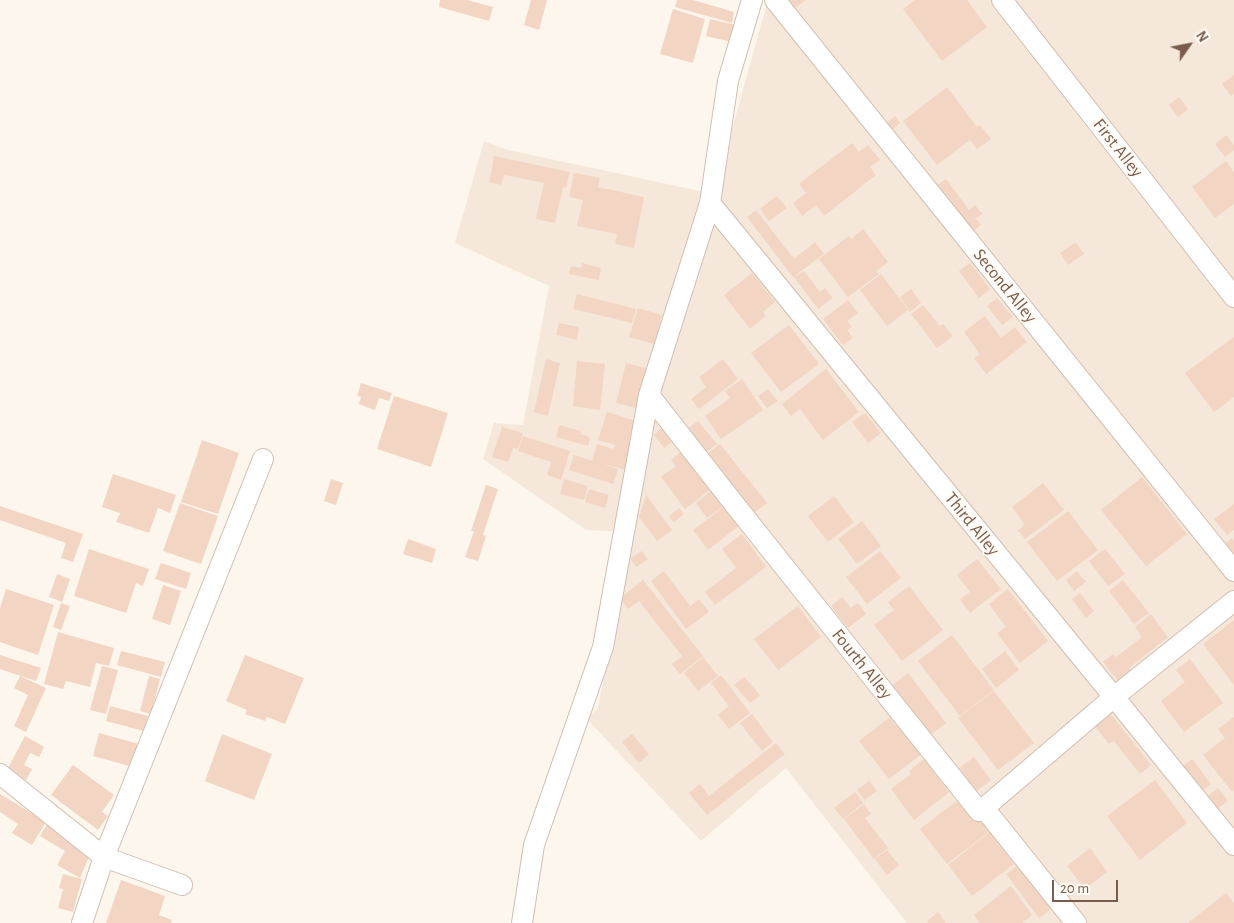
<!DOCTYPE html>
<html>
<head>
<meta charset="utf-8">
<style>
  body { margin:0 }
  #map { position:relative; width:1234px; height:923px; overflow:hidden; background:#fdf6ec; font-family:"Alegreya Sans",sans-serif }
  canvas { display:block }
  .north { position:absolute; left:1164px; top:20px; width:50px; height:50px; -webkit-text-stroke:4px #fffaf3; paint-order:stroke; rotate:57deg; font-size:14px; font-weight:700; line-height:20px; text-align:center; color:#7a5c4d }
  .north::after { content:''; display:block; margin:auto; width:18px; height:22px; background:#7a5c4d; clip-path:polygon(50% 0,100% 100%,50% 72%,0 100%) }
  .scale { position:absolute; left:1052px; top:880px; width:66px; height:22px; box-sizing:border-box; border:2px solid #7a5c4d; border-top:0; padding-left:6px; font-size:15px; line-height:18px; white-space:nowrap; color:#7a5c4d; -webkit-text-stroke:4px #fffaf3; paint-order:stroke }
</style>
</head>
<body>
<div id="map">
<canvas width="1234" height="923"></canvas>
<div class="north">N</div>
<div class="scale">20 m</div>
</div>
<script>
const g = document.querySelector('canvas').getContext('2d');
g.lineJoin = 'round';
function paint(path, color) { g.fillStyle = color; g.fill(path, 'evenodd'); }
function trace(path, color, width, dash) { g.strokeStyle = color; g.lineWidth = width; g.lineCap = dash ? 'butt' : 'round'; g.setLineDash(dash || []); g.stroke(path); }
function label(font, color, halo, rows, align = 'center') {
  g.font = font + ' "Alegreya Sans",sans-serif'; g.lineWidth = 4; g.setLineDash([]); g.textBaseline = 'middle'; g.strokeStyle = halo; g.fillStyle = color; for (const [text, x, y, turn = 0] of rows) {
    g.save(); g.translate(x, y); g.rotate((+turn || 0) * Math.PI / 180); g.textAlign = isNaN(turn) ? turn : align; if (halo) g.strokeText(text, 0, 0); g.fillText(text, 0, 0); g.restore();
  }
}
const residential = new Path2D(`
  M768 0H1234V923H907L786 768 701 841 587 719 598 708 631 532 586 530 483 459 494 423 523 425 549 286 455 243 484 141 504 149 714 194Z`);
const building = new Path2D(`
  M440 0H467L493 7 489 21 439 7Z
  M531 0H547L539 30 524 25Z
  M677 0H693L734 12 732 23 675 7Z
  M782 0H806L790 11Z
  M915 0H967L987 27 942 61 903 9Z
  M673 9 705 19 693 63 660 54Z
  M710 19 736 25 732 42 706 36Z
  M1234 75V94L1231 96 1222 84Z
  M947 87 977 127 980 125 991 139 977 149 970 140 937 165 903 121Z
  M1179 97 1188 109 1178 117 1169 105Z
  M895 116 900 123 889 132 884 125Z
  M1226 135 1234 145V150L1225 157 1215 144Z
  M852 143 859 152 868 145 880 160 870 167 876 175 824 216 816 205 802 216 793 203 806 193 799 184Z
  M494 156 570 172 566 188 563 187 555 223 536 219 544 183 504 175 501 185 489 182Z
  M1226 161 1234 172V204L1215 218 1192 187Z
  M574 173 600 178 598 187 644 197 634 248 615 244 617 234 577 226 583 200 569 197Z
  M946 179 969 210 975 205 982 214 976 219 981 225 969 234 933 188Z
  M777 196 787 208 769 221 760 209Z
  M756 210 794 259 815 242 824 254 793 277 747 217Z
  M863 229 888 262 876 271 879 274 848 297 819 259 849 236 851 239Z
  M1076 242 1084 254 1068 265 1060 253Z
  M582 263 601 268 599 280 569 274 571 266 581 268Z
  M970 263 990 289 979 298 959 271Z
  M804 271 820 292 825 288 833 298 818 309 794 277Z
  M752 273 775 302 763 312 766 316 750 329 724 295Z
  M881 274 908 310 887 326 860 290Z
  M911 289 921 303 910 312 900 297Z
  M577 294 636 309 632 323 573 309Z
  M997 298 1013 317 1002 325 987 306Z
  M848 300 858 313 847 321 852 327 847 330 853 338 843 345 823 319Z
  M923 305 940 326 943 324 953 336 937 348 911 314Z
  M638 308 662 315 654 344 629 337Z
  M985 316 1001 338 1015 327 1027 342 986 374 974 358 980 354 964 332Z
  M559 323 579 327 577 340 556 335Z
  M789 325 819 364 781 392 751 353Z
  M1234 337V397L1214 412 1185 373Z
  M546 359 560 363 548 416 534 412Z
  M723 359 738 379 699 409 691 399 706 387 699 377Z
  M577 361 605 364 600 410 573 406Z
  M626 363 649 369 639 409 616 403Z
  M826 369 859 412 823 440 800 409 791 416 782 404Z
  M742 379 763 410 721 439 705 416 730 398 725 391Z
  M361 383 392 393 389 401 379 398 375 410 359 404 361 397 357 396Z
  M768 389 778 401 767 408 758 396Z
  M394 396 448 413 431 467 377 449Z
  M607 412 639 422 625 470 602 463 618 469 613 484 569 470 574 455 592 461 597 444 613 449 615 445 598 440Z
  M865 413 881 433 868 443 852 422Z
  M698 421 717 444 705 453 687 429Z
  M559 425 581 431 580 434 590 437 588 446 556 437Z
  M502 427 523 433 518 449 513 448 508 462 492 457Z
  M662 428 672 442 664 448 654 435Z
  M523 436 570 451 561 480 547 475 551 462 518 451Z
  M202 440 239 453 218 514 181 502Z
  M720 444 767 503 754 513 707 454Z
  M682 451 711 489 685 509 661 477 676 466 671 460Z
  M113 474 176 495 170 513 158 508 149 533 116 522 120 513 102 507Z
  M1142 477 1187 534 1146 566 1101 510Z
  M331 479 343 483 336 505 324 501Z
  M564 479 588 486 584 500 560 494Z
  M1043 483 1064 510 1025 539 1018 530 1025 525 1012 507Z
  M486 485 498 489 483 535 486 536 478 561 465 557 474 531H471Z
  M589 489 609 495 605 508 585 502Z
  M712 490 724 506 707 518 696 503Z
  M646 495 672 530 657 541 639 517Z
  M834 496 854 522 828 542 808 516Z
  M180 503 218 516 201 564 163 551Z
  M1234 504V530L1227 535 1214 519Z
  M0 506 83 534 73 562 61 558 66 543 0 520Z
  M725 506 740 525 708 550 693 530Z
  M679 508 684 514 674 522 669 516Z
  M1068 511 1098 550 1057 581 1027 542Z
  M862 521 881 546 857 564 838 539Z
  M742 534 766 567 715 605 705 592 736 568 722 549Z
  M1232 538 1234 541V561L1222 546Z
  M408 539 436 549 432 563 403 554Z
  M89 549 149 569 143 586 136 583 126 613 74 596Z
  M1105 549 1125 574 1108 586 1089 561Z
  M642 551 648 559 636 567 630 558Z
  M880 551 901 578 867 604 846 577Z
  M977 559 1001 589 970 613 960 599 970 592 957 575Z
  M161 563 191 573 186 589 155 579Z
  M664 571 690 606 699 599 709 612 686 629 651 581Z
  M1077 571 1086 582 1074 591 1066 580Z
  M57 574 70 579 62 602 49 597Z
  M643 580 703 656 680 674 672 664 682 656 639 601 628 609 620 598Z
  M1123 580 1149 613 1134 624 1109 591Z
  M163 585 181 591 170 625 152 619Z
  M909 586 943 630 902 661 874 625 894 610 888 602Z
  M6 589 54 605 38 655 0 642V608Z
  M1008 589 1048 641 1020 663 997 633 1006 627 989 604Z
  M1080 593 1094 611 1086 618 1072 599Z
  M842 597 851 608 858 603 866 614 848 628 831 606Z
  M61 603 70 606 61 630 53 627Z
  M798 606 821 637 778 670 754 639Z
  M1151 614 1168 637 1129 668 1132 671 1118 681 1103 662 1113 654 1116 657 1142 637 1135 627Z
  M1234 620V685L1203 644Z
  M58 632 114 648 109 666 96 663 90 687 66 681 63 689 44 684Z
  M952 635 994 690 960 716 918 661Z
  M121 651 165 662 161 677 117 665Z
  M1005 651 1019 670 996 688 982 669Z
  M0 655 41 668 36 681 0 669Z
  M245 655 304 678 285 724 267 717 265 721 245 714 247 710 226 701Z
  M703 657 718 676 698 691 684 673Z
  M1190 659 1223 703 1184 732 1161 701 1185 682 1176 670Z
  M102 666 118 670 106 714 90 710Z
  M908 673 946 723 929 736 891 686Z
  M721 675 750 713 729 729 718 715 729 706 711 683Z
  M20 676 46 688 26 732 14 726 28 695 14 688Z
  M149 676 160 679 151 714 140 711Z
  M744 677 760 695 750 703 734 685Z
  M994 691 1034 743 998 770 958 718Z
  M110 706 148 716 144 731 106 721Z
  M1110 713 1151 765 1140 774 1114 741 1109 744 1094 725Z
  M752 714 773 742 762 751 740 723Z
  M890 717 896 726 901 723 923 753 889 779 859 741Z
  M1234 717V790L1232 792 1203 755 1225 738 1218 729Z
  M99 733 139 744 133 767 93 756Z
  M222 734 272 754 254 800 205 781Z
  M632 734 649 754 639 763 622 742Z
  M25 736 44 747 39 757 30 753 24 765 32 769 26 780 7 770Z
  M776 743 785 754 707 815 689 793 700 784 709 796Z
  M974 757 991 780 977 791 959 768Z
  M924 759 949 792 914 820 891 789 911 774 909 771Z
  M1192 759 1211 784 1202 791 1183 766Z
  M73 765 114 795 102 812 108 816 98 830 51 795Z
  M1155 780 1187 823 1140 860 1107 816Z
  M869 781 877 791 865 800 857 790Z
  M1218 788 1228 801 1217 809 1207 796Z
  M855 792 863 803 843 819 834 808Z
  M0 794 46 822 32 845 12 833 18 824 0 812Z
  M962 797 989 832 947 864 920 829Z
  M864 804 871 814 865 818 888 848 874 859 844 819Z
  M48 823 92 850 80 878 57 865 65 851 40 836Z
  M990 832 1014 864 972 896 948 865Z
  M1090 848 1107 872 1085 889 1067 866Z
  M887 850 899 865 887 875 875 859Z
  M1017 866 1051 909 1039 918 1006 874Z
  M63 874 82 879 73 912 58 908 63 889 59 888Z
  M121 880 165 896 159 915 172 920 171 923H106Z
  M1011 886 1032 915 1022 923H980L974 915Z
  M1226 893 1234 903V923H1188Z
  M938 912 946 923H928L927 921Z`);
const minor = new Path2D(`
  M775 0 1234 571
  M1002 0 1234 297
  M710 203 1114 697 1234 845
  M649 395 735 505 979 811 984 808 1076 923
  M0 774 104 857 182 885
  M984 808 1114 697 1234 601
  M82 923 104 857 263 459
  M522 923 534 845 603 647 649 395 710 203 728 81 752 0`);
const streetNames = [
  ["First Alley",1118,148,52],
  ["Second Alley",1005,286,51],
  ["Third Alley",972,524,51],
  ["Fourth Alley",862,664,51]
];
paint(residential, '#f5e8da');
paint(building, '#f3d5c3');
trace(minor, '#d1beb0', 22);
trace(minor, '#fff', 20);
label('18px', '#7a5c4d', '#fffaf3', streetNames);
</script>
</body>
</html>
